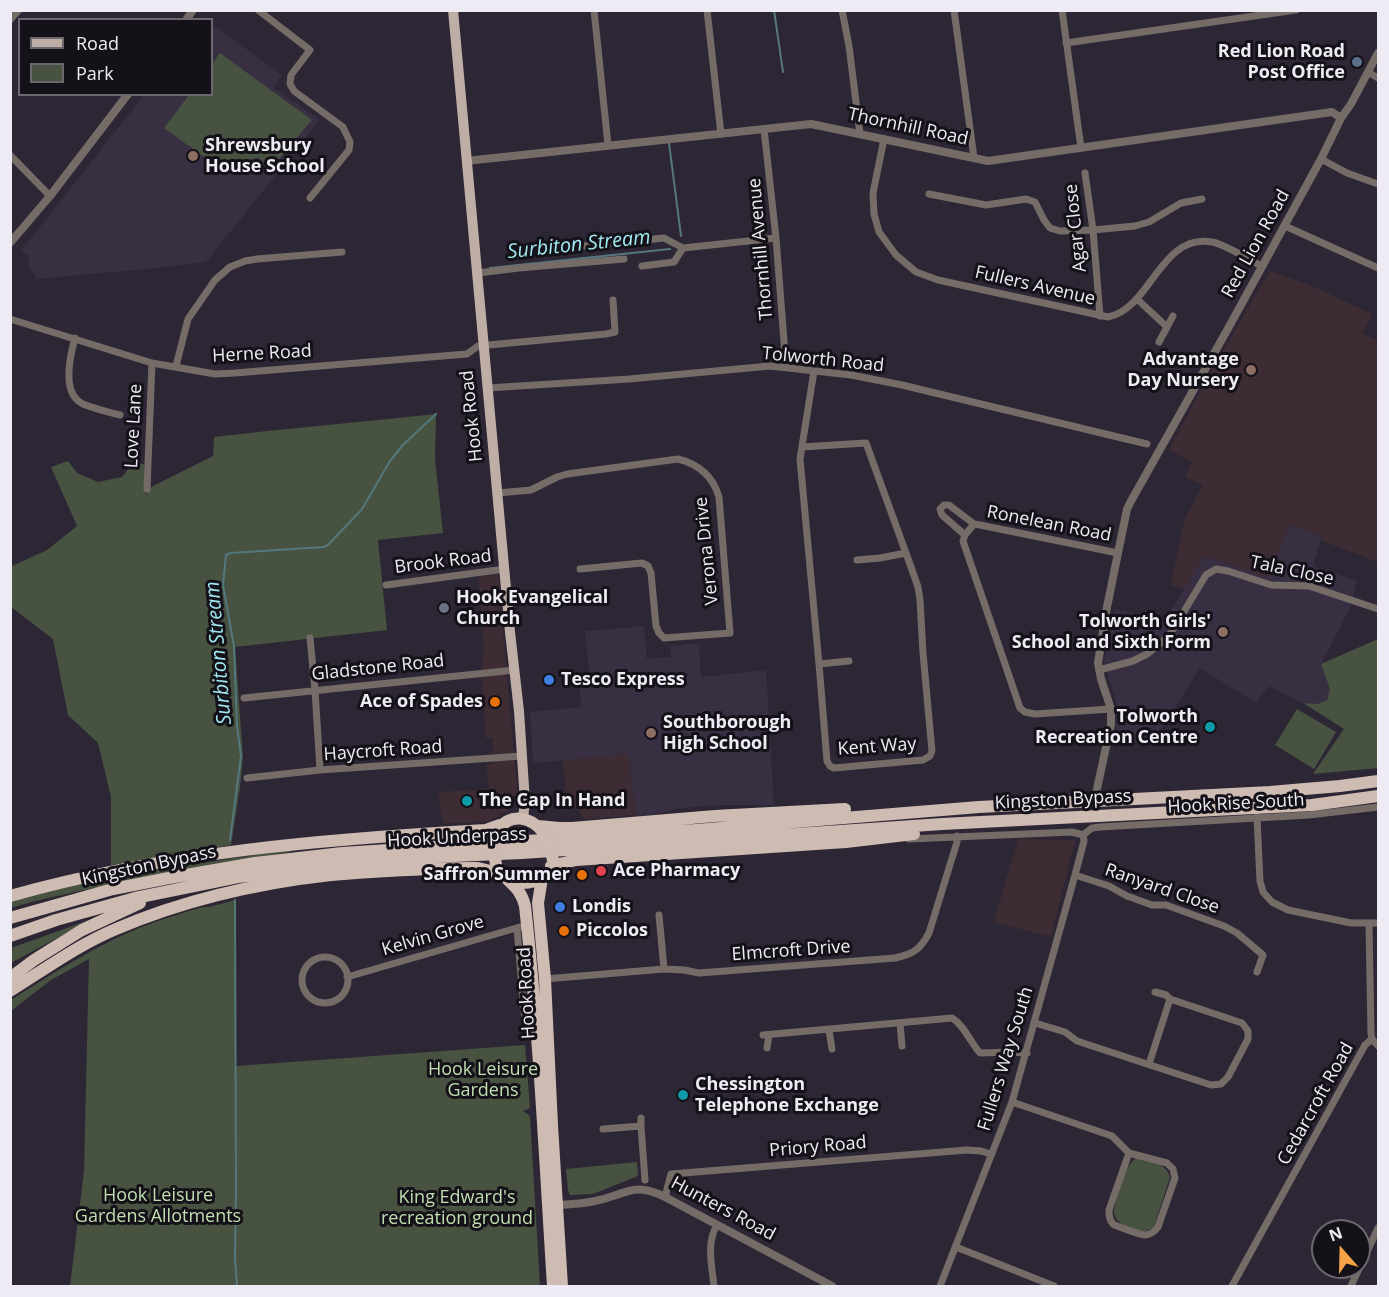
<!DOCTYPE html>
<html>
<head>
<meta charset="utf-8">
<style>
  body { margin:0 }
  #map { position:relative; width:1389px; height:1297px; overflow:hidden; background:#2d2735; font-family:"Open Sans",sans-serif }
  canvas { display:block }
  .frame { position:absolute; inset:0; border:12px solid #efebf4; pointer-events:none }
  .legend { position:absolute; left:18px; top:18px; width:195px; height:78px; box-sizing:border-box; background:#141118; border:2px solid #6c6870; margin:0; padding:8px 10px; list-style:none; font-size:18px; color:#efebf4 }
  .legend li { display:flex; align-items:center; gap:12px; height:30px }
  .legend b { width:30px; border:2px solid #6c6870 }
  .north { position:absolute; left:1311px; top:1219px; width:60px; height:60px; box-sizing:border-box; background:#141118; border:2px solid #6c6870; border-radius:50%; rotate:340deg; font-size:16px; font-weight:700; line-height:24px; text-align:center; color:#efebf4 }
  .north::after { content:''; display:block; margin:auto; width:21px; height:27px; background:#f6a248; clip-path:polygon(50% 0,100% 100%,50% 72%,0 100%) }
</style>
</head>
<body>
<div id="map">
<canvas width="1389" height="1297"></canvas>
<div class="frame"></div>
<ul class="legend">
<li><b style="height:8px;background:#bfaea6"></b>Road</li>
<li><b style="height:16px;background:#475241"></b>Park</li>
</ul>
<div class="north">N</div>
</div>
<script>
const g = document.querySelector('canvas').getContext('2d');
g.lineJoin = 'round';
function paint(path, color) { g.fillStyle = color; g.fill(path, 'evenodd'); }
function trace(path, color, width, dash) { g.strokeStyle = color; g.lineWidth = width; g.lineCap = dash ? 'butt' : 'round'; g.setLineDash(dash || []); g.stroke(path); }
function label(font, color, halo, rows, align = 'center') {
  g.font = font + ' "Open Sans",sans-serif'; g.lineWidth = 6; g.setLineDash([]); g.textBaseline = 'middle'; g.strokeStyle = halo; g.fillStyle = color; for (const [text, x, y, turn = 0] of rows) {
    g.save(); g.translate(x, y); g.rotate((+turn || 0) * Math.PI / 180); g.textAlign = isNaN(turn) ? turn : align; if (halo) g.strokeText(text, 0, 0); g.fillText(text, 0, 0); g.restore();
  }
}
const commercial = new Path2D(`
  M1270 271 1312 286 1372 314 1362 333 1378 341V562L1322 541V536L1290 525 1279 553 1267 577 1204 556 1185 589 1171 585 1185 518 1203 485 1185 477 1192 462 1169 450 1214 366Z
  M498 574 518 800 510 809 488 822 443 823 438 792 489 789 486 765 494 763 493 738H486L481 675 484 649 478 577Z
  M628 754 636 815 584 819 578 809 570 804 568 793H566L563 760Z
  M1018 839 1075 840 1051 937 994 922Z`);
const built = new Path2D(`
  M212 24 282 75 273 87 320 120 206 262 157 268 36 279 35 274 28 268 29 256 21 251 144 95 212 94Z
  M1289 525 1322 536 1313 566 1357 581 1350 608 1321 664 1330 689 1327 700 1317 704 1303 703 1269 686 1256 703 1200 668 1151 745 1112 736 1117 721 1116 701 1104 662 1114 609 1165 620 1204 556 1267 577 1279 553Z
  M644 626 647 659 671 657 670 646 699 644 701 677 766 670 774 805H721L680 808 657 814 638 816 636 815 628 754 533 763 530 712 581 707 580 688 591 687 585 631Z`);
const green = new Path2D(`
  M220 53 312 120 272 167 258 158 233 163 226 173 164 128 189 95 212 94V64Z
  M436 414 435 459 443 533 378 540 387 630 235 647 243 757 240 788 231 845 111 865V797L98 743 68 715 53 639 11 607 10 567 47 550 77 526 51 467 68 461 77 473 98 482 122 477 133 463 144 464 146 497 147 489 213 456 214 437C288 428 362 422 436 414Z
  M1378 639V768L1313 774 1344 729 1303 703 1317 704 1327 700 1330 689 1321 664Z
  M1297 709 1336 732 1314 769 1275 745Z
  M289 850 290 852C227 862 163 873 100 887 70 893 40 899 11 908L10 901 71 886 168 868Z
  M235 900 236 1066 525 1045 530 1108 523 1111 530 1116 540 1286H70L84 1171 89 959 51 980 11 1011V1000C47 977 84 953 123 935 149 923 176 915 203 907 210 908 227 902 235 900Z
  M92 919 11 963V948Z
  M1136 1158C1149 1162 1166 1162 1170 1177L1154 1227 1145 1232C1132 1228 1114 1226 1114 1210 1118 1196 1124 1165 1136 1158Z
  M637 1162 638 1176 593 1194 570 1195 568 1190 566 1169Z`);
const stream = new Path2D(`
  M774 10 783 72
  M669 143 681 236
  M490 268 670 249
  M230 840 241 756 237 726 234 646 223 585 226 555 231 553 324 547 328 545 362 509 390 461 403 445 436 414
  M235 900 236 1191 235 1259 237 1286`);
const minor = new Path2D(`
  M258 10 310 50 291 75 290 84 294 91 343 127 350 142 349 150 310 198
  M594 10 608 145
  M707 10 721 134
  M842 10 849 46 860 134
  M954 10 974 158
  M1062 10 1081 148
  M10 20 19 10
  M1066 43 1296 10
  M1368 72 1378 78
  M764 129 776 238 786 367
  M884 139 873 193 874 214 879 232 896 255 916 272 938 280 1108 317C1151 309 1160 233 1212 242 1225 244 1249 260 1262 266
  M10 155 50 196
  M1321 159 1347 173 1378 184
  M1085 173 1093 230 1100 316
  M929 194 986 205 1026 199 1035 202 1044 220 1050 228 1060 231 1093 230 1135 226 1149 222 1181 203 1202 199
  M1285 226 1378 268
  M683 248 776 238
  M554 249 664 238 683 248
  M642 266 674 262 683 248
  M478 273 519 268 624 259
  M1137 299 1167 327
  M10 319 152 363 215 374 235 373 467 354 478 346 606 334 615 332 613 300
  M75 338C70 356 61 394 83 404 95 409 108 412 120 415
  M1159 342 1173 316
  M176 366 188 319 215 280 230 267 245 261 257 259 342 252
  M488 388 629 379 770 366 851 375 902 385 1147 444
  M802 447 866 443 911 567 918 587 920 600 923 653 932 751 930 756 923 760 834 768 830 766 827 761 819 664 800 459 814 371
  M147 489 152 363
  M498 493 531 490 557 477 567 474 678 459C698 464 713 476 719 497L730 633 664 638 659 633 656 626 651 573 648 566 642 563 580 569
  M965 535 942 515 940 509 944 505H949L974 524
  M857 560 880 558 906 553
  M386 585 505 569
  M310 638 315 690 320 770
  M819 664 849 661
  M1099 670 1133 661 1147 654 1160 644 1171 633 1206 575 1216 569 1228 571 1271 585 1309 586 1378 609
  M244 698 515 670
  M1111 709 1035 714 1025 712 1020 708 963 541 965 535 974 524 980 525 1118 553
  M247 778 320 770 522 756
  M1257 817 1260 881 1263 892 1272 902 1288 910 1351 923H1378
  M1083 835 1092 828 1100 827 1309 815 1378 807
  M909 839 1072 832 1083 835
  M1075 875 1109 886 1127 896 1152 905H1166L1224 926 1237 933 1263 955 1257 972
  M659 915 664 969
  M1369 924 1371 1033 1372 1039
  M517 928 524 1013 525 1017 535 1019
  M302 980a23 23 0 1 1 46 0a23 23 0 1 1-46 0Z
  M347 977 527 925
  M545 979 664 969 684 970 699 973 895 958C913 954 920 950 929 933L957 842V836
  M1155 992 1166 995 1170 999
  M900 1023 902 1046
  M1035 1023 1065 1032 1077 1041 1211 1085 1221 1084 1228 1077 1248 1039V1031L1242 1023 1170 999 1149 1064
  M829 1030 832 1049
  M763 1035 952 1018C964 1025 970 1042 980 1053L1012 1052 1027 1053
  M1372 1039 1378 1046
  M767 1048 769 1035
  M1012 1102 1112 1136 1129 1153 1167 1163 1173 1169 1175 1178 1158 1227C1155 1231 1152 1234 1146 1235 1141 1235 1118 1227 1113 1224 1109 1220 1109 1215 1109 1210L1129 1153
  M641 1126 645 1180
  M603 1129 641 1126V1118
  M665 1197 671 1174 967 1150 981 1151 991 1154
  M956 1247 1054 1286
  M714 1286C712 1266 706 1243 717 1225
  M940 1286 1012 1102 1075 875 1084 841 1083 835
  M1232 1286 1365 1045 1372 1039
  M1351 1286 1378 1228`);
const tertiary = new Path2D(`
  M186 20 193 10
  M466 161 811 124 988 161 1332 112 1341 118
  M10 243 50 196 128 94
  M1096 800 1097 789 1111 724V709L1101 679 1098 663 1107 607 1127 509 1131 501 1230 325 1321 159 1341 118 1351 104 1378 53
  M557 1205C570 1204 583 1204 595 1201 626 1195 633 1181 665 1197L832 1286`);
const primary = new Path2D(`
  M453 10 510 632 519 711 525 802 523 818`);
const trunk = new Path2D(`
  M538 826 559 828H572L715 816 845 809
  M497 830C511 813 530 816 543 832
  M551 866 576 860 846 842 914 834
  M542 878 538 903 545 979 552 1125 562 1286
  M508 880C517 888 522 894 525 906 539 1032 545 1160 553 1286
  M509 881C522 885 535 883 546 874
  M10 896C166 852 325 839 486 830L500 825
  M10 918 113 889 169 878 255 863 342 853 696 830 979 807 1270 792 1340 786 1378 781
  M10 936 56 920 135 898 238 877 347 863 409 858 522 853 942 824 1312 805 1378 796
  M10 978 34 960 82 930 140 903
  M10 991C45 969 78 945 116 929 184 900 258 883 331 875 377 871 422 869 468 868H478L499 873`);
const trunkBridge = new Path2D(`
  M544 833 548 841 553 860
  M493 835V849L496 864`);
const markers = [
  [1357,62,6,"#5c6f8a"],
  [193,156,6,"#8d6e63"],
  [1251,370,6,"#8d6e63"],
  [444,608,6,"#6b7280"],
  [1223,632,6,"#8d6e63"],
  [549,680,6,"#3f7fe0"],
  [495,702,6,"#e8710a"],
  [1210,727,6,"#0f9aa8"],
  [651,733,6,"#8d6e63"],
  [467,801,6,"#0f9aa8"],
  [601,871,6,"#e0444e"],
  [582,875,6,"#e8710a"],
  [560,907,6,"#3f7fe0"],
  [564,931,6,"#e8710a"],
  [683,1095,6,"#0f9aa8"]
];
const poiNames = [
  ["Red Lion Road",1345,52,"right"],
  ["Post Office",1345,73,"right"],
  ["Shrewsbury",205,146],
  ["House School",205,167],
  ["Advantage",1239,360,"right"],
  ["Day Nursery",1239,381,"right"],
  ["Hook Evangelical",456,598],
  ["Church",456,619],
  ["Tolworth Girls'",1211,622,"right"],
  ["School and Sixth Form",1211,643,"right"],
  ["Tesco Express",561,680],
  ["Ace of Spades",483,702,"right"],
  ["Tolworth",1198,717,"right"],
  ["Recreation Centre",1198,738,"right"],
  ["Southborough",663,723],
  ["High School",663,744],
  ["The Cap In Hand",479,801],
  ["Ace Pharmacy",613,871],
  ["Saffron Summer",570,875,"right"],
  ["Londis",572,907],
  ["Piccolos",576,931],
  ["Chessington",695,1085],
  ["Telephone Exchange",695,1106]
];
const streetNames = [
  ["Thornhill Road",908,127,12],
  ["Agar Close",1076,228,-96],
  ["Red Lion Road",1256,244,-61],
  ["Thornhill Avenue",761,249,-95],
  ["Fullers Avenue",1035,286,13],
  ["Herne Road",262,354,-3],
  ["Tolworth Road",823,360,6],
  ["Hook Road",472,416,-96],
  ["Love Lane",134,426,-87],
  ["Ronelean Road",1049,524,11],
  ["Verona Drive",707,551,-96],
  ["Brook Road",443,562,-7],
  ["Tala Close",1292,571,12],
  ["Gladstone Road",378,668,-6],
  ["Kent Way",877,747,-4],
  ["Haycroft Road",383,751,-4],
  ["Kingston Bypass",1063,800,-3],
  ["Hook Rise South",1236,804,-3],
  ["Hook Underpass",457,838,-3],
  ["Kingston Bypass",149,866,-12],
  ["Ranyard Close",1162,889,19],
  ["Kelvin Grove",433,936,-16],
  ["Elmcroft Drive",791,951,-4],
  ["Hook Road",527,993,-93],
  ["Fullers Way South",1006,1059,-73],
  ["Cedarcroft Road",1316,1104,-61],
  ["Priory Road",818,1147,-5],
  ["Hunters Road",723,1209,28]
];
const parkNames = [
  ["Hook Leisure",483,1070],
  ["Gardens",483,1091],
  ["Hook Leisure",158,1196],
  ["Gardens Allotments",158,1217],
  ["King Edward's",457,1198],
  ["recreation ground",457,1219]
];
const waterNames = [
  ["Surbiton Stream",579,245,-6],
  ["Surbiton Stream",219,653,-95]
];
paint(commercial, '#3e2c34');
paint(built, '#382f43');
paint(green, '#475241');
trace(stream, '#53787d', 2);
trace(minor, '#756c68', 7);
trace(tertiary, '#756c68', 8);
trace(primary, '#bfaea6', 10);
trace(trunk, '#cebbb2', 12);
trace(trunkBridge, '#cebbb2', 12);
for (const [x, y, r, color] of markers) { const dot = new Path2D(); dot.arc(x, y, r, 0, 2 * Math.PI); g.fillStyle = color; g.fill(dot); trace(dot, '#141118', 2); }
label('bold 18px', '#efebf4', '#141118', poiNames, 'left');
label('18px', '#efebf4', '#141118', streetNames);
label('18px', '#c0dfb0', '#141118', parkNames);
label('italic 20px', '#a1e8f2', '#141118', waterNames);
</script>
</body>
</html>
